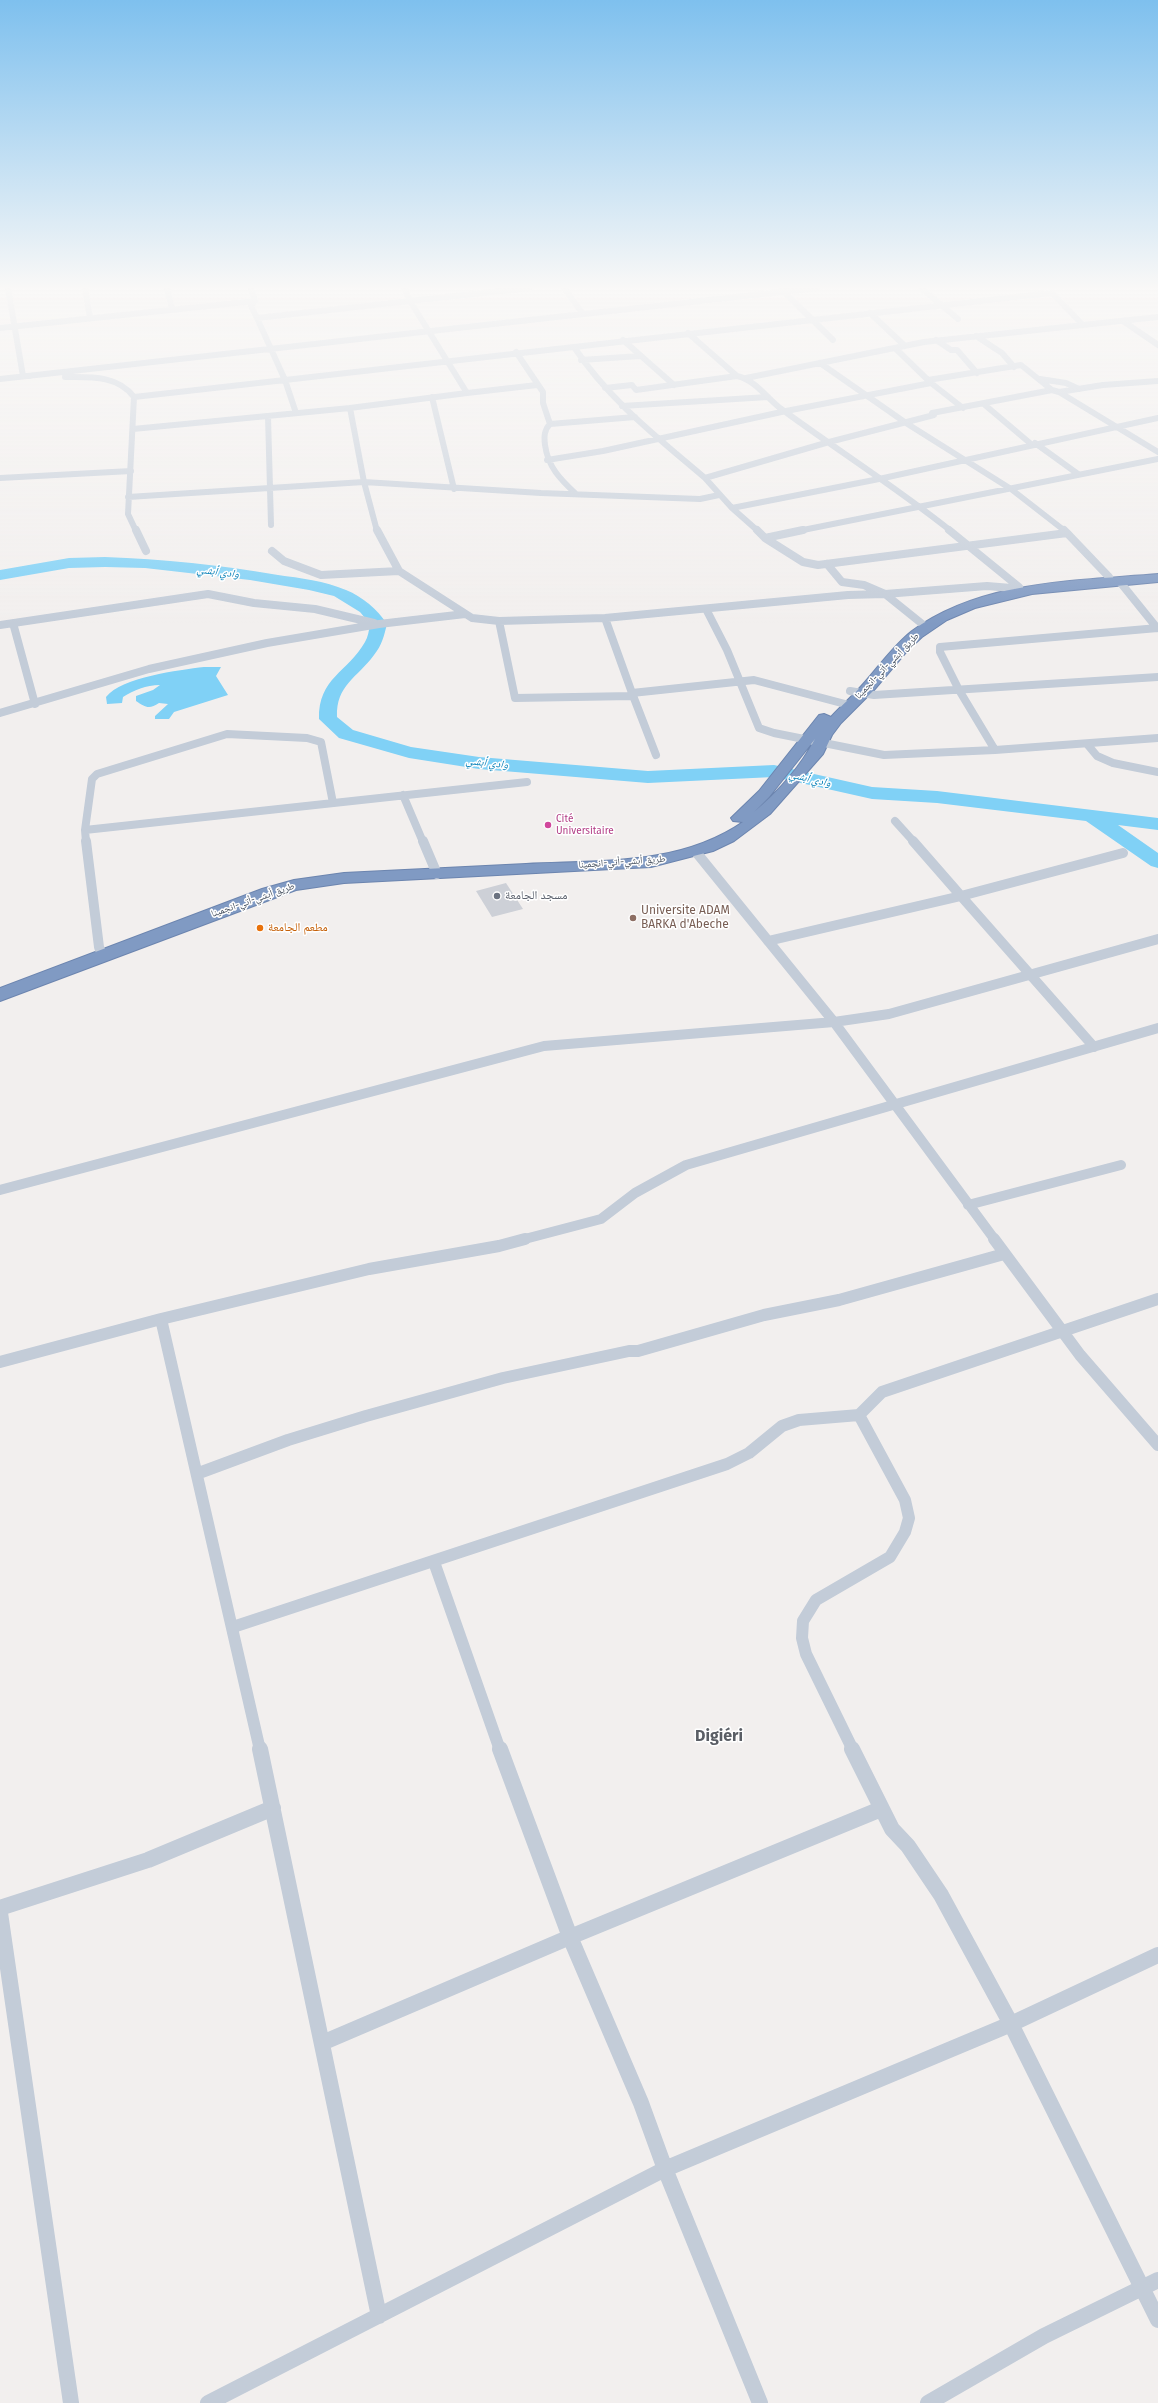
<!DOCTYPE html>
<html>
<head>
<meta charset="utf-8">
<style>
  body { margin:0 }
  canvas { display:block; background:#f2efee }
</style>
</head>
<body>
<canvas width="1158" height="2403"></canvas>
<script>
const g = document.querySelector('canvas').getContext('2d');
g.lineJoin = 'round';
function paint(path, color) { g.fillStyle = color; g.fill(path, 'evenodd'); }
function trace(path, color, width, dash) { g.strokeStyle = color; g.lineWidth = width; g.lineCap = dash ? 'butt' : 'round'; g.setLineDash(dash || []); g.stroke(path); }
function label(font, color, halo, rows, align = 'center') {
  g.font = font + ' "Fira Sans","Noto Naskh Arabic",sans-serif'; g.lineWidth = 3; g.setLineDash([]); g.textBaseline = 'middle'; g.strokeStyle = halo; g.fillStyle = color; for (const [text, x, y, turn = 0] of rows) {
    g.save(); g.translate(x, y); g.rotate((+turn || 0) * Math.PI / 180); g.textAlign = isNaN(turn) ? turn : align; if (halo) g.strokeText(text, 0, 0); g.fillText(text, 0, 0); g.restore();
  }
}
const water = new Path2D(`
  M204 667H221L216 676 228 695 174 712 169 719H155V716L168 704 159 703C149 710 145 707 136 701V696L153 690 160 685C146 685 134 690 123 697L122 703 107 704 106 697C122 677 179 670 204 667Z`);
const river = new Path2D(`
  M105 557C163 559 221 565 278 575 300 578 325 581 346 590 363 597 377 609 387 624 384 636 382 645 374 655 357 678 336 685 337 717L353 730 411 747 479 757 648 771 774 765 872 787 937 791 1158 818V830L1118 825 1158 853V868L1151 866 1086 821 937 803 872 799 774 777 648 783 479 769 409 758 339 738 319 719C318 678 348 672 365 642 368 637 369 630 370 624L360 612 334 596 309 590 250 580 145 568 105 567 69 568 0 580V570L69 558Z`);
const building = new Path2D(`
  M506 883 523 909 492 917 476 891Z`);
const streetFar4 = new Path2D(`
  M8 288 23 376H30
  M85 288 90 318
  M167 288 172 309
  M251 288 255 301
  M529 288 410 301 467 393 537 385
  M564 288 583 314
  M921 288 958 319
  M781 289 833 340
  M255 301 251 306 257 318 410 301 404 288
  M870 313 905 346
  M257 318 285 380 574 347
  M1123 321 1158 345
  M0 328 255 301
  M688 333 737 376C755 380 766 397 780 408 837 450 896 487 951 531
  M976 336 1002 353 1014 367
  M623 340 674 385
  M936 340 951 350H957L977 373
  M895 348 931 383 963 408
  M516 352 543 392V403L550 424C544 430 544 437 545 445 548 467 560 479 576 494
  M581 360 640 356
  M820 363 906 423 1011 489 1065 531
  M65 377C90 377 118 375 134 397L128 514 136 531
  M746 378 924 342 1158 317
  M0 379 817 288
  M1040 379 1066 383 1079 389
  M928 380 1021 365 1052 390
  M605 388 632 385 636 390 737 376
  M1059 392 1158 452
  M134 397 285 380 296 413
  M432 397 454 489
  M985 405 1031 444
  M622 406 768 397
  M350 408 364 482 377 531
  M268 416 271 525
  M550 424 635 417
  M133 429 350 408 467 393
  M1035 443 1078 474
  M547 460 603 451 786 411 931 383
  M0 478 131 471
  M705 478C657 437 609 400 574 347L1052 293 1083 325
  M128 497 364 482 541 493 700 499 719 495
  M732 508 879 479 1158 418
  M758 531 732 508 705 478 829 442 934 415 932 413 1052 390 1059 392 1103 385 1158 381
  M798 531 1158 459`);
const streetFar3 = new Path2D(`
  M136 530 146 551
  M377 530 399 571 472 618 499 621 605 618 848 595 885 594 926 627
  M757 530 765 538 803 530
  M949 530 1019 587
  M1064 530 1067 533
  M765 538 803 562 818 565 1067 533 1109 577
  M272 551 284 561 321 575 399 571
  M827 564 842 582 864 585 885 594 987 586 1011 588
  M1120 582 1157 628
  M706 609 727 650 759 728 774 733 884 755 995 750
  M605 618 632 693 754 680 849 705
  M499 621 515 698 633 696
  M13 623 35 704
  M0 625 208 594 254 603 315 609 374 623
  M1158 628 940 647V652L959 690 995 750 1158 738
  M850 691 874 695 1158 677
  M632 693 656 755
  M0 713 149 669 267 643 379 624 465 614
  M1087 744 1097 756 1113 763 1158 772
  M403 795 423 842
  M895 821 914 842
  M85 830 92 779 97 774 227 734 307 738 321 742 333 803
  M86 842 85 830 527 782`);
const streetFar2 = new Path2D(`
  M86 841 99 947 102 955
  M423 841 437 874
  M913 841 961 896 1123 853
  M696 852 834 1022 995 1240
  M768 941 961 896 1094 1047
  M0 1190 544 1046 834 1022 889 1014 1158 939
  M968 1205 1121 1165
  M521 1240 601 1219 635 1193 686 1165 1158 1028`);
const streetFar1 = new Path2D(`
  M994 1239 1080 1355 1158 1445
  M161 1319 369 1269 499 1246 525 1239
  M0 1362 161 1319 260 1750
  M199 1473 288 1440 366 1416 503 1378 629 1351H638L764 1315 839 1300 1004 1254
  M434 1562 500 1750
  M233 1627 727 1464 749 1453 782 1426 799 1420 859 1415 882 1392 1158 1299
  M853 1750 806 1654 802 1638 803 1621 816 1600 890 1557 905 1532 909 1518 905 1500 859 1415`);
const street = new Path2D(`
  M260 1749 379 2316
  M500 1749 570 1937 641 2103 665 2169 760 2403
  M852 1749 892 1829 908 1846 941 1895 1011 2024 1158 2320
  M0 1908 148 1860 273 1808
  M0 1913 71 2403
  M322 2043 570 1937 881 1809
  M208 2403 665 2169 1011 2024 1158 1955
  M928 2403 1044 2336 1158 2280`);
const highway = new Path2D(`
  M1158 574V582L1032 594 975 608 947 620 922 637 907 651 874 690 841 723 832 735 823 754 770 814 734 841 713 851 651 867 344 883 296 890 0 1001V988L262 889 294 880 344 873C405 870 465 867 526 864 600 860 679 866 743 822L733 821 731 818 759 791 819 715 824 714 831 717C842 705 854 695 865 682 880 665 894 645 912 631 982 580 1076 581 1158 574ZM815 739C801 766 778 792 754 812L769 797Z`);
const markers = [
  [548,825,4,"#d1479c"],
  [497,896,4,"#6b7280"],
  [633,918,4,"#8d6e63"],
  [260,928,4,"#e8710a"]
];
const farStreetnames = [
  ["طريق أبشي-أتي-انجمينا",887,666,-46],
  ["طريق أبشي-أتي-انجمينا",622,862,-4],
  ["طريق أبشي-أتي-انجمينا",253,900,-19]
];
const farHotelnames = [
  ["Cité",556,819],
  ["Universitaire",556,831]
];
const farWaternames = [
  ["وادي أبشي",218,572,7],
  ["وادي أبشي",487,763,6],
  ["وادي أبشي",810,779,13]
];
const worshipNames = [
  ["مسجد الجامعة",505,896]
];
const educationNames = [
  ["Universite ADAM",641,911],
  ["BARKA d'Abeche",641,925]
];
const foodNames = [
  ["مطعم الجامعة",268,928]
];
const nearNeighbourhoodnames = [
  ["Digiéri",719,1737]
];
paint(water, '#80d1f6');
paint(river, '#80d1f6');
paint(building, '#cdd0d7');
trace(highway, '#6c85af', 2);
trace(streetFar4, '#c3ccd8', 6);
trace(streetFar3, '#c3ccd8', 8);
trace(streetFar2, '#c3ccd8', 10);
trace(streetFar1, '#c3ccd8', 12);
trace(street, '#c3ccd8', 16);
paint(highway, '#809ac3');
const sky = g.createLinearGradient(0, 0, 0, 625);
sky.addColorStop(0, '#7ec0ee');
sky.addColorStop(0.46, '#f9f8f7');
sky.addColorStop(1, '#f9f8f700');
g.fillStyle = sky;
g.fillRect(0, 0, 1158, 625);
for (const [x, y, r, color] of markers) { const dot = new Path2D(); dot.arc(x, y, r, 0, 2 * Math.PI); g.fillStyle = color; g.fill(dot); trace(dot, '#fff', 1.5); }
label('10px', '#444f5e', '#fff', farStreetnames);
label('10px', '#b23c85', '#fff', farHotelnames, 'left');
label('italic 11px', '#007db6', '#fff', farWaternames);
label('12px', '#5b616d', '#fff', worshipNames, 'left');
label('12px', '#785e54', '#fff', educationNames, 'left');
label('12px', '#c56008', '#fff', foodNames, 'left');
label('bold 16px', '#5a5e65', '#fff', nearNeighbourhoodnames);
</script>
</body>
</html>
